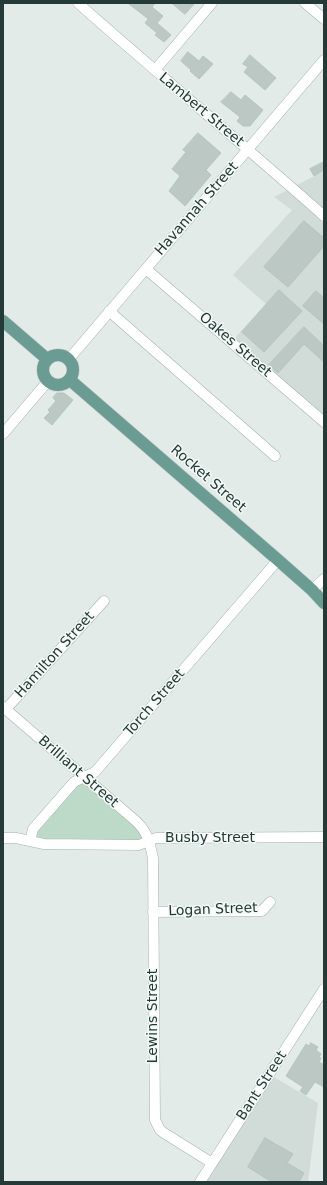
<!DOCTYPE html>
<html>
<head>
<meta charset="utf-8">
<style>
  body { margin:0 }
  #map { position:relative; width:327px; height:1185px; overflow:hidden; background:#e2ebe8; font-family:"DejaVu Sans",sans-serif }
  canvas { display:block }
  .frame { position:absolute; inset:0; border:4px solid #243a36; pointer-events:none }
</style>
</head>
<body>
<div id="map">
<canvas width="327" height="1185"></canvas>
<div class="frame"></div>
</div>
<script>
const g = document.querySelector('canvas').getContext('2d');
g.lineJoin = 'round';
function paint(path, color) { g.fillStyle = color; g.fill(path, 'evenodd'); }
function trace(path, color, width, dash) { g.strokeStyle = color; g.lineWidth = width; g.lineCap = dash ? 'butt' : 'round'; g.setLineDash(dash || []); g.stroke(path); }
function label(font, color, halo, rows, align = 'center') {
  g.font = font + ' "DejaVu Sans",sans-serif'; g.lineWidth = 3; g.setLineDash([]); g.textBaseline = 'middle'; g.strokeStyle = halo; g.fillStyle = color; for (const [text, x, y, turn = 0] of rows) {
    g.save(); g.translate(x, y); g.rotate((+turn || 0) * Math.PI / 180); g.textAlign = isNaN(turn) ? turn : align; if (halo) g.strokeText(text, 0, 0); g.fillText(text, 0, 0); g.restore();
  }
}
const built = new Path2D(`
  M324 171V422L231 342 266 304 233 275 292 210 274 197Z
  M272 1076 318 1103 308 1182H206Z`);
const green = new Path2D(`
  M85 778 149 840 30 841 33 829Z`);
const building = new Path2D(`
  M128 3H155L152 7 163 16 157 23 171 35 164 42 155 35 157 33 145 23 148 19Z
  M172 3H195L185 14Z
  M188 52 199 61 203 56 213 64 199 79 190 71 191 70 181 61Z
  M250 55 276 78 265 90 244 72 248 67 243 64Z
  M231 92 241 100 245 95 263 110 250 126H243L237 121 240 117 221 102Z
  M198 133 221 153 206 170 211 175 185 206 169 191 180 176 172 169 186 152 183 150Z
  M324 162V170L314 176 310 169Z
  M304 221 324 238V246L288 287 264 267Z
  M279 290 302 311 264 352 242 332Z
  M316 291 324 298V324L303 306Z
  M304 327 324 346V362L304 344 278 373 269 365Z
  M57 393H64L73 400 52 425 44 418 50 412 48 410 56 401 53 398Z
  M311 1043 318 1047 316 1050 321 1054 319 1057 321 1058 319 1062 324 1065V1087L315 1082 306 1095 300 1091 303 1087 286 1076 306 1044 309 1046Z
  M265 1138 293 1154 287 1163 304 1173 299 1182H272L248 1167Z`);
const minor = new Path2D(`
  M78 3C159 75 243 144 324 216
  M305 3 324 19
  M155 70 212 3
  M146 269 324 422
  M109 311 275 456
  M69 359 324 60
  M3 434 48 381
  M312 590 324 579
  M3 707 137 822C148 833 150 844 153 858L155 1120 160 1130 164 1133 212 1163
  M6 709 104 601
  M3 838H16L44 844 139 845 156 838 324 837
  M30 841 33 829 74 782 95 772 278 560
  M153 912 262 911 270 902
  M200 1182 324 989`);
const major = new Path2D(`
  M3 321 47 359
  M43 370a15 15 0 1 1 30 0a15 15 0 1 1-30 0Z
  M70 380 278 560 312 590 324 603`);
const streetNames = [
  ["Lambert Street",201,110,40],
  ["Havannah Street",197,209,-49],
  ["Oakes Street",235,345,41],
  ["Rocket Street",208,479,41],
  ["Hamilton Street",55,655,-48],
  ["Torch Street",155,703,-49],
  ["Brilliant Street",78,772,41],
  ["Busby Street",210,838],
  ["Logan Street",213,910,-2],
  ["Lewins Street",153,1016,-90],
  ["Bant Street",262,1086,-57]
];
paint(built, '#d1dbd7');
paint(green, '#bddac8');
paint(building, '#bbc8c4');
trace(building, '#b5c4bf', 1);
trace(minor, '#a5b2af', 11);
trace(major, '#c2c8c7', 13);
trace(minor, '#fff', 10);
trace(major, '#6b9c94', 12);
label('14px', '#243a36', '#f2f8f6', streetNames);
</script>
</body>
</html>
